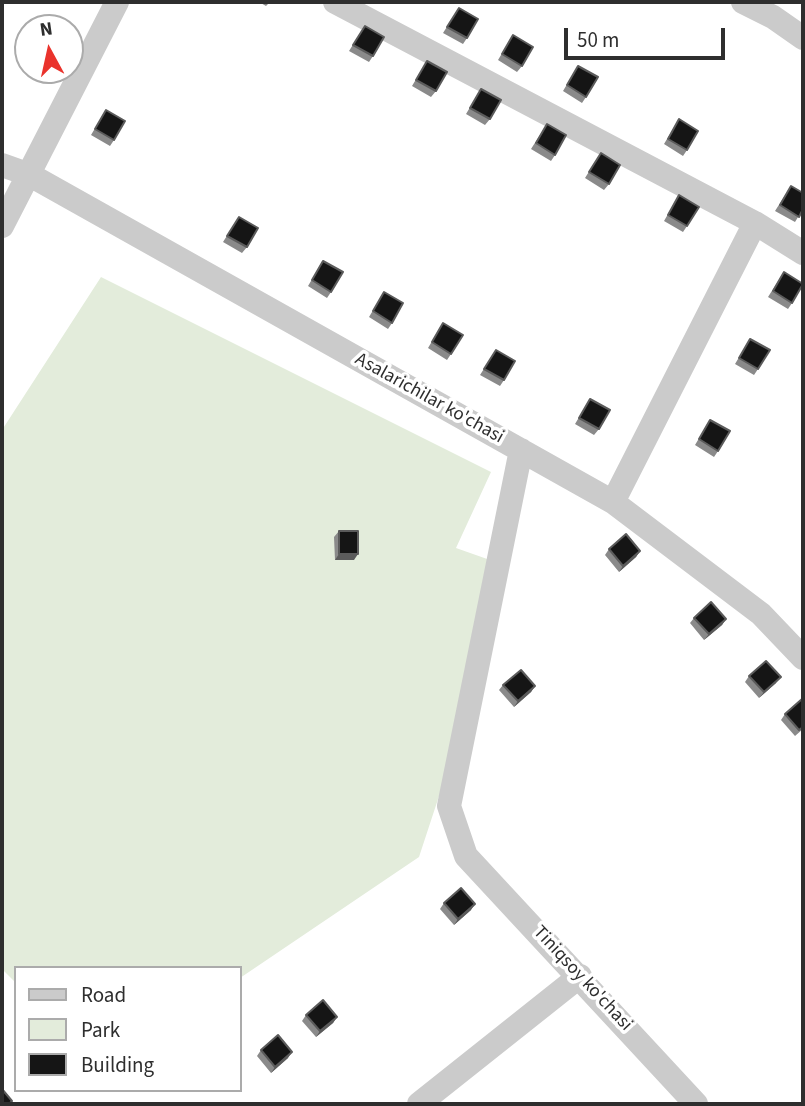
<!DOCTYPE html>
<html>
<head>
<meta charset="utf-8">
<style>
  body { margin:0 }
  #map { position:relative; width:805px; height:1106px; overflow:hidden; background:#fff; font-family:"Source Sans 3",sans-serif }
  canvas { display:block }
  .frame { position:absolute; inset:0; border:4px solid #2e2e2e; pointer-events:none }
  .legend { position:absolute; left:14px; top:966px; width:228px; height:126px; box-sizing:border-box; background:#fff; border:2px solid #ababab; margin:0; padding:9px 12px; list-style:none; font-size:21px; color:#2e2e2e }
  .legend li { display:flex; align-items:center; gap:14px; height:35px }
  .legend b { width:35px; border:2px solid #ababab }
  .north { position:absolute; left:14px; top:14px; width:70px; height:70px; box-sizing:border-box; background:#fff; border:2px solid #ababab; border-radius:50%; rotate:352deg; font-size:19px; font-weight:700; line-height:28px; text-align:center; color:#2e2e2e }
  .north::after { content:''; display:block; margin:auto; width:24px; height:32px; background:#ea332c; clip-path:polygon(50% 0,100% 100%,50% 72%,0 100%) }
  .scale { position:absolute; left:564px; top:28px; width:161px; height:32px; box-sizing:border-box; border:4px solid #2e2e2e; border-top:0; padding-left:9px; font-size:21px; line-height:24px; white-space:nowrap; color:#2e2e2e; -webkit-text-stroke:5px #fff; paint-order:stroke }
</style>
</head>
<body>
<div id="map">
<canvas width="805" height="1106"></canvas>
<div class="frame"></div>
<ul class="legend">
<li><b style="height:9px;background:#cbcbcb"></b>Road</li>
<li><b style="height:19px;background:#e3ecdb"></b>Park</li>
<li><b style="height:19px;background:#151515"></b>Building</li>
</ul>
<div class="north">N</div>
<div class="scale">50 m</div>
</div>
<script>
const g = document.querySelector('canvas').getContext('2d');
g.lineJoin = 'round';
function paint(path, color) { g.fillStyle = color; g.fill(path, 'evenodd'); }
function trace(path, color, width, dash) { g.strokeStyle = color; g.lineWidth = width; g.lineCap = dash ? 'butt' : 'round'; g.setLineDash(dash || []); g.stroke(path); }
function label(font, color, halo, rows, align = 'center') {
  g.font = font + ' "Source Sans 3",sans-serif'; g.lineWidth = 7; g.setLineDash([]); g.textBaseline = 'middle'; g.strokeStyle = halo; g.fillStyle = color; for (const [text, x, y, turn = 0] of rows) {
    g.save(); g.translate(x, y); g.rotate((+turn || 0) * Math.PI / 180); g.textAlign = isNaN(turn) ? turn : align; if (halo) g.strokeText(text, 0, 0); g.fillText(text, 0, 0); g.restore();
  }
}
const green = new Path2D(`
  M101 277 491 472 456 548 490 560 462 726 419 857 240 978V968H16V983L2 969V430Z`);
const street = new Path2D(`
  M335 2 755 223 803 253
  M743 2 773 17 803 38
  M2 165 30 175 613 502 761 614 803 658
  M2 226 117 2
  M521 450 449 806 466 856 696 1104
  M613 502 755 223
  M419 1104 580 976`);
const wall = new Path2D(`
  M259 2H270L266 6Z
  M459 8 467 38 463 44 443 33Z
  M361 32 373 56 369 62 349 51Z
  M513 35 522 66 517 72 498 60Z
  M427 61 436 91 431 97 412 86Z
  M578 66 586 97 582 103 563 91Z
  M481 89 490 119 485 125 466 114Z
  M106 110 114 140 110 146 91 135Z
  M679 119 687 150 683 156 664 144Z
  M547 124 555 155 551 161 531 149Z
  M597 159 609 184 604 190 585 178Z
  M791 186 803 209 795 222 775 211Z
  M679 195 687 226 683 232 664 221Z
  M239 217 247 247 242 253 223 242Z
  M323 261 331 292 327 298 308 286Z
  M784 272 792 303 788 309 768 297Z
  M384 292 392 323 388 329 369 317Z
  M443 323 451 354 447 360 428 348Z
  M750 339 758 369 754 375 735 364Z
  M496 350 504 380 500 386 480 375Z
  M590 399 599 429 594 435 575 424Z
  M710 420 718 451 714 457 695 445Z
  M339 531 354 560H335L334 537Z
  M609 549 640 551 636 557 619 572 605 555Z
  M694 618 726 619 722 625 704 640 690 623Z
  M749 676 776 683 759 698 745 682Z
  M503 685 535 686 531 692 514 707 499 690Z
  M785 714 803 729 795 736 781 720Z
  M444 903 471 910 454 925 440 909Z
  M306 1015 337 1017 333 1023 316 1037 302 1021Z
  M261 1050 288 1058 271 1073 257 1056Z`);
const shadedWall = new Path2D(`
  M640 551 636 557 619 572 623 566Z
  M339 554H358L354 560H335Z
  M726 619 722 625 704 640 709 634Z
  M781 677 776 683 759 698 764 692Z
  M535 686 531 692 514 707 518 701Z
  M475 904 471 910 454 925 458 919Z
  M337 1017 333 1023 316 1037 320 1031Z
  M292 1052 288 1058 271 1073 275 1067Z`);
const building = new Path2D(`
  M459 8 478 19 467 38 447 27Z
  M365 26 384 37 373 56 353 45Z
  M513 35 533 47 522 66 502 54Z
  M427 61 447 72 436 91 416 80Z
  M578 66 598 77 586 97 567 85Z
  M481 89 501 100 490 119 470 108Z
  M106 110 125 121 114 140 95 129Z
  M679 119 698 131 687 150 668 139Z
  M547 124 566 135 555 155 536 143Z
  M601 153 620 165 609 184 589 172Z
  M791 186 803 193V209L799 217 780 205Z
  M679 195 699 207 687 226 668 215Z
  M239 217 258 228 247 247 227 236Z
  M323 261 343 272 331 292 312 280Z
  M784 272 803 284 792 303 773 291Z
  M384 292 403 303 392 323 373 311Z
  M443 323 463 335 451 354 432 342Z
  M750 339 770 350 758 369 739 358Z
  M496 350 515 361 504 380 484 369Z
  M590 399 610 410 599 429 579 418Z
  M710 420 730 431 718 451 699 439Z
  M339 531H358V554H339Z
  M626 534 640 551 623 566 609 549Z
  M711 602 726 619 709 634 694 618Z
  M766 661 781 677 764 692 749 676Z
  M521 670 535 686 518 701 503 685Z
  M802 699 803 700V727L799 730 785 714Z
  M461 888 475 904 458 919 444 903Z
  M323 1000 337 1017 320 1031 306 1015Z
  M278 1035 292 1052 275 1067 261 1050Z
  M2 1089 12 1101 9 1104H2Z`);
const streetNames = [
  ["Asalarichilar ko'chasi",429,399,29],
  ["Tiniqsoy ko'chasi",582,979,47]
];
paint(green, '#e3ecdb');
trace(street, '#cbcbcb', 24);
paint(wall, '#8a8a8a');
paint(shadedWall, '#5b5b5b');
paint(building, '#151515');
trace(building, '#5b5b5b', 2);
label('19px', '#2e2e2e', '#fff', streetNames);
</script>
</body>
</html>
